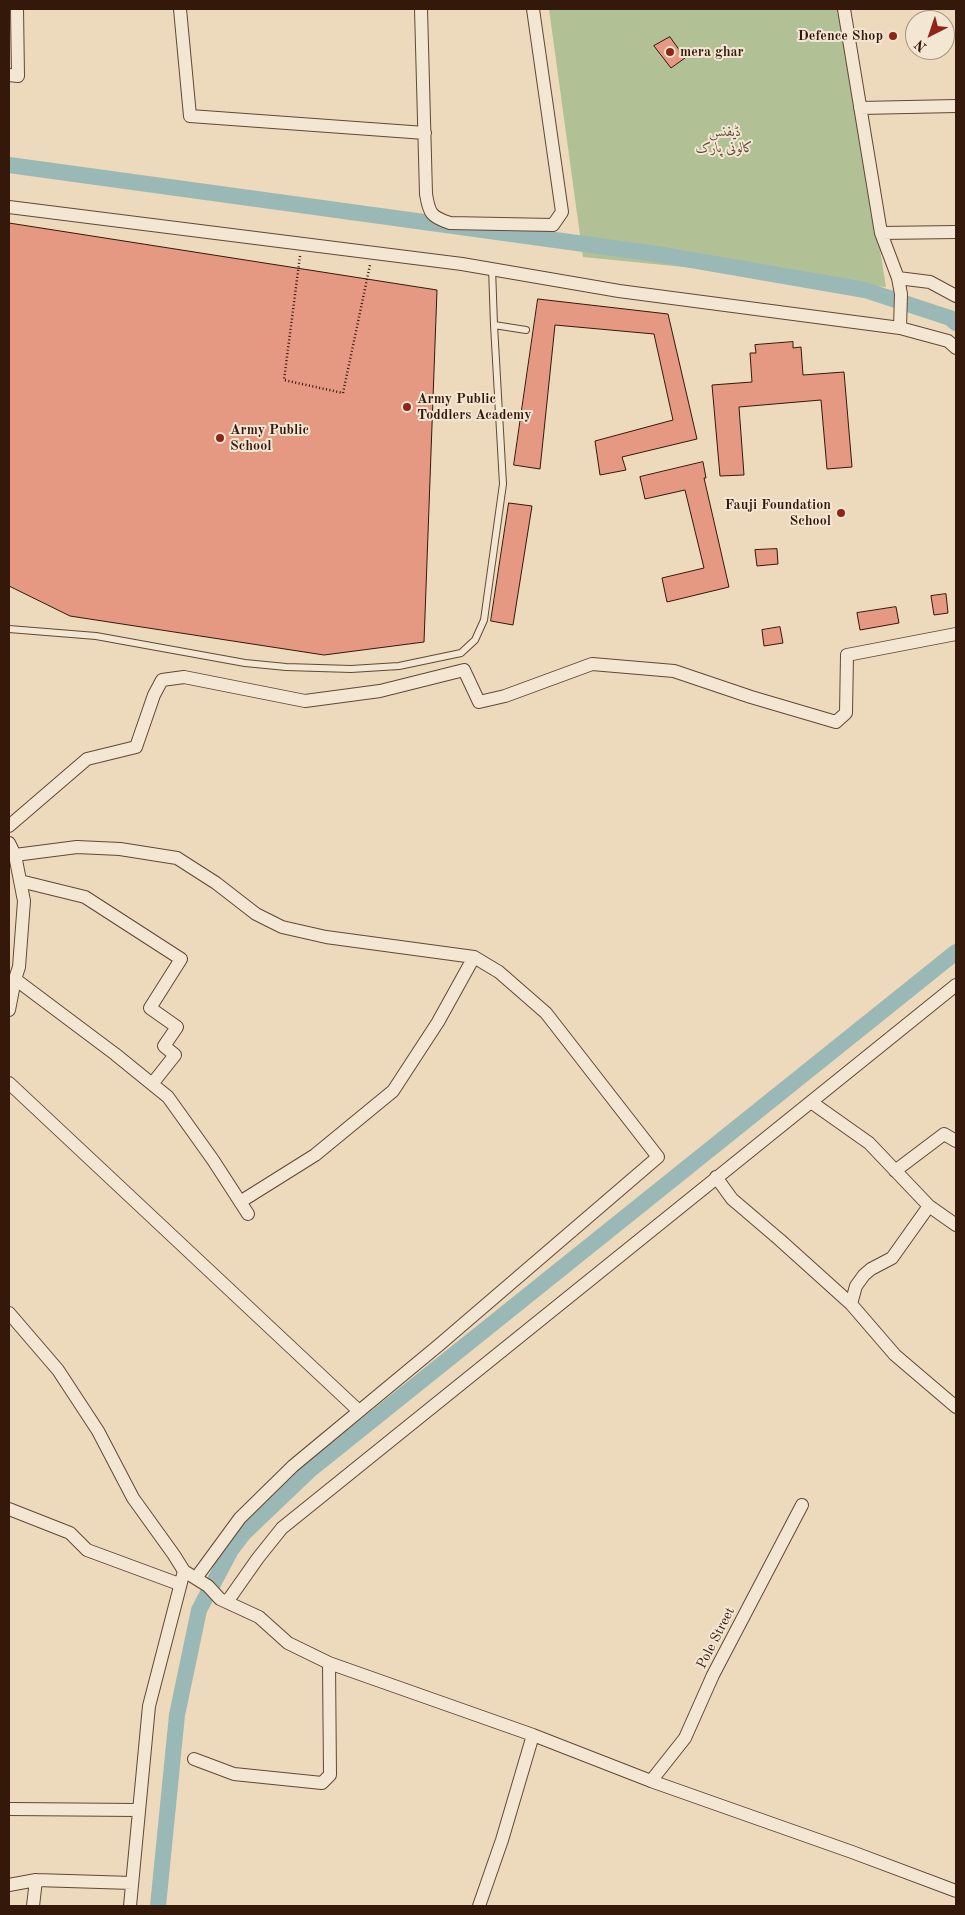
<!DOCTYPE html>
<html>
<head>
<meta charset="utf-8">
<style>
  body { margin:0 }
  #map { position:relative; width:965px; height:1915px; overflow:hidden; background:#edd9bb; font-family:"Old Standard TT",serif }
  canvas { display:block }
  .frame { position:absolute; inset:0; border:10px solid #341809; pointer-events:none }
  .north { position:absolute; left:905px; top:10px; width:50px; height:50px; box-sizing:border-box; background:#f3e6d3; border:1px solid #a79482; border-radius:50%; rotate:221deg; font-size:14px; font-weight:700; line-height:20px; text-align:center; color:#341809 }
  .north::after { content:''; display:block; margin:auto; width:18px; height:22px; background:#8f2418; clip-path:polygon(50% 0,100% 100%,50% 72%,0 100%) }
</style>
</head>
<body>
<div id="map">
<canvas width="965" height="1915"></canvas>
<div class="frame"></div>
<div class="north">N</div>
</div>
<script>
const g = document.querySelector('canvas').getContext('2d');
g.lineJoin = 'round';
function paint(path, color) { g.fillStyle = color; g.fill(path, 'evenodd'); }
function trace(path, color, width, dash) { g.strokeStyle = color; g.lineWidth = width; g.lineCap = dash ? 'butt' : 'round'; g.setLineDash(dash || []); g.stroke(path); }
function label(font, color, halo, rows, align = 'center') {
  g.font = font + ' "Old Standard TT",Amiri,serif'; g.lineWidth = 4; g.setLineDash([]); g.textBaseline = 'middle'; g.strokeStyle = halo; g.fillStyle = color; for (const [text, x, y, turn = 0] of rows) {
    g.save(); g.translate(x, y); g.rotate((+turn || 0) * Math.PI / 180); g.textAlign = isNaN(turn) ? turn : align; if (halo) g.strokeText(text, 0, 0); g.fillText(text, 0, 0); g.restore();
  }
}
const green = new Path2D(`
  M549 9H841L886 287 583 257Z`);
const canal = new Path2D(`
  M9 165 657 254 865 290 950 318 956 323
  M158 1906 177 1715 199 1610 231 1550 244 1533 310 1470 956 952`);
const building = new Path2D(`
  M670 37 685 58 671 68 654 46Z
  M9 223 437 290 424 642 324 655 70 616 9 586Z
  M538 299 668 314 697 439 622 457 626 470 600 475 595 441 673 420 654 334 555 325 540 469 514 465Z
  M793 342V348L801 347 803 375 844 372 852 467 827 469 821 400 739 407 744 475 720 476 712 385 752 382 750 353H756L755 345Z
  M703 462 706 478H704L729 587 667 602 662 578 704 568 685 490 645 499 640 477Z
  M509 503 532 506 513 625 491 621Z
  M777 549 778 564 757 566 755 550Z
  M946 594 948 613 934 615 931 596Z
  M896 607 899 623 860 630 857 613Z
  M780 627 783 643 764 646 762 630Z`);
const path = new Path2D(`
  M300 256 284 380 343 393 370 265`);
const lane = new Path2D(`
  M492 268 494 325
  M9 629 96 636 245 663 286 667 351 669 399 666 461 653 475 640 484 620 503 484 494 325 526 330`);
const street = new Path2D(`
  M180 9 190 116 425 133
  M421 9 426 194C429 213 431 217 450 223L553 225 562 212 533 9
  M844 9 881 233 898 278 901 294 900 328
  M9 75 18 76 17 9
  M860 108 956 106
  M9 207 462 264 619 291 900 328 948 341 956 348
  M881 233 956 232
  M898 278 930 282 956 296
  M9 826 87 759 136 747 154 695 162 680 184 677 305 701 380 691 464 670 479 702 505 696 592 664 674 671 751 697 836 722 846 713 847 655 956 634
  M9 843 15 855 24 901 19 967 15 979 9 1010
  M15 855 77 847 120 849 177 858 216 883 256 914 282 927 326 937 474 957 499 972 546 1013 658 1157 439 1345 293 1466 240 1518 196 1578
  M20 881 85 897 181 959 150 1008 177 1027 164 1046 175 1055 152 1084
  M15 979 115 1054 168 1097 213 1160 248 1214
  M9 1083 359 1411
  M811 1102 869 1143 929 1206 956 1225
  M895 1171 944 1134 956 1141
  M716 1177 732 1199 780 1240 851 1304 895 1355 956 1407
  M240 1202 315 1155 393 1091 438 1022 474 957
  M851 1304 856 1286 864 1275 871 1269 892 1258 929 1206
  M9 1313 58 1370 98 1431 133 1498 174 1555 184 1571 208 1586 220 1599 259 1617 288 1643 329 1663 533 1735 651 1781 852 1852 956 1891
  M9 1509 70 1533 87 1550 179 1584
  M227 1602 258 1558 282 1528 956 985
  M194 1759 234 1774 322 1783 330 1775 329 1663
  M651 1781 685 1738 713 1675 802 1505
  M9 1809 139 1810
  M9 1885 36 1880 132 1883
  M33 1906 36 1880
  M130 1906 149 1706 184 1571
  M479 1906 502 1840 533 1735`);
const markers = [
  [893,36,5,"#8f2418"],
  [670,52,5,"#8f2418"],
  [407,407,5,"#8f2418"],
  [220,438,5,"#8f2418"],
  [841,513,5,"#8f2418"]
];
const poiNames = [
  ["Defence Shop",883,36,"right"],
  ["mera ghar",680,52],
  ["Army Public",417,399],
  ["Toddlers Academy",417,415],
  ["Army Public",230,430],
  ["School",230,446],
  ["Fauji Foundation",831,505,"right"],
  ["School",831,521,"right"]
];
const parkNames = [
  ["ڈیفنس",725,132],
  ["کالونی پارک",725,148]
];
const streetNames = [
  ["Pole Street",716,1638,-63]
];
paint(green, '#b2c095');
trace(canal, '#9ab9b6', 16);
paint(building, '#e59982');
trace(building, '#341809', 1);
trace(lane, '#624836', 8);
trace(street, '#624836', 14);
trace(path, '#341809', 2.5, [1, 2.5]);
trace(lane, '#f3e6d3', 6);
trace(street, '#f3e6d3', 12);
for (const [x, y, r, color] of markers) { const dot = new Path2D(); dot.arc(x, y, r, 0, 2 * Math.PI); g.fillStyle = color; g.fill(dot); trace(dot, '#f3e6d3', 2); }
label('bold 14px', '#341809', '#f3e6d3', poiNames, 'left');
label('italic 14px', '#5a4a33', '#f3e6d3', parkNames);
label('14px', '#341809', '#f3e6d3', streetNames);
</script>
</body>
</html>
